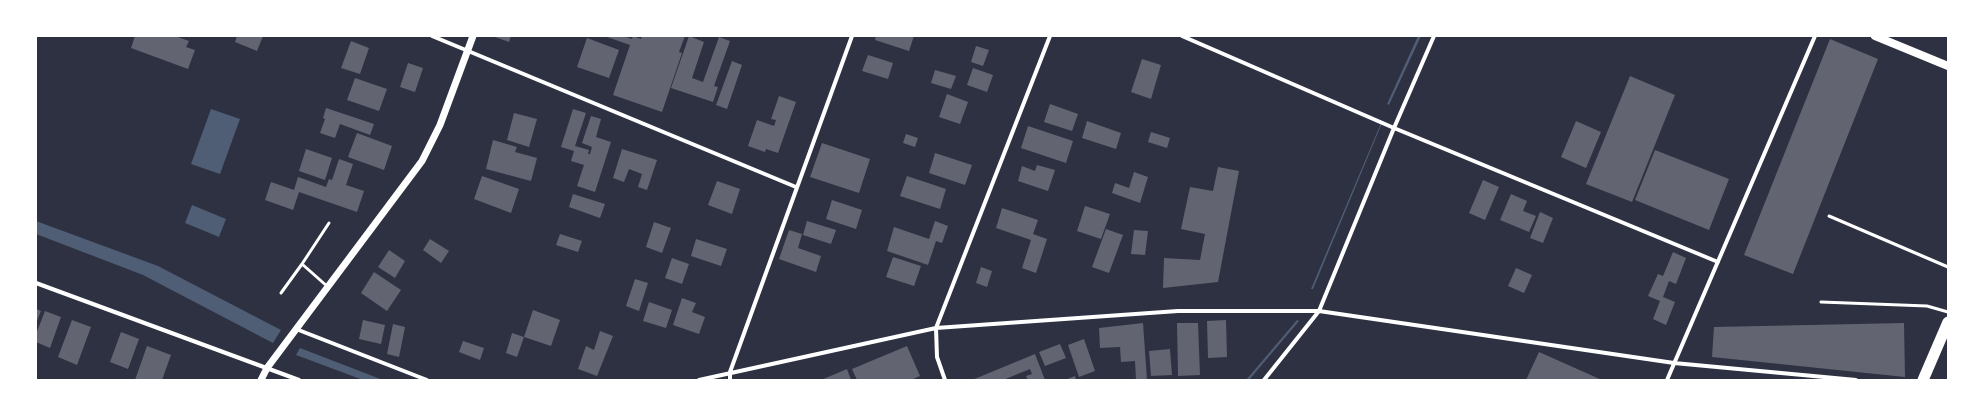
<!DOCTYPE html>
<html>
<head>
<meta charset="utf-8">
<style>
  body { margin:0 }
  #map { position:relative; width:1984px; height:416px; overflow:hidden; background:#2d3142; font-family:Montserrat,sans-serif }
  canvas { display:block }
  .frame { position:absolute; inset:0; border:37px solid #fff; pointer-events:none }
</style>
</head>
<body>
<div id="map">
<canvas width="1984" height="416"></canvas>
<div class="frame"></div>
</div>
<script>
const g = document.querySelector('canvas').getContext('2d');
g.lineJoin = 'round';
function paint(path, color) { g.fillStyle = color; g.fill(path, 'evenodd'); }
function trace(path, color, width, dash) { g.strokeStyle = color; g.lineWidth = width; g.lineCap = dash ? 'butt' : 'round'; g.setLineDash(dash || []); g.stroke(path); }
const water = new Path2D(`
  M1418 36H1421L1389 105 1387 104Z
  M211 109 240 119 220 174 191 164Z
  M1381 123H1382L1313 289H1311Z
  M192 205 226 219 219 237 185 223Z
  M36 221 158 266 281 330 273 343 143 275 36 234Z
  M1297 320 1299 321 1249 380H1246Z
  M300 348 383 380H363L296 355Z`);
const building = new Path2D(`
  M135 36H175L189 41 186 47 195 50 188 69 131 48Z
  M237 36H263L257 51 235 42Z
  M496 36H511L509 42 495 37Z
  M604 36H623L632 39 633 36 641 39 642 36H685L679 52 682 53 662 112 613 95 630 45Z
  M689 36 704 42 692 78 703 82 719 37 730 41 714 86 718 87 713 102 671 88Z
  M876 36H914L909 51 875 40Z
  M587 38 619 50 609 78 577 67Z
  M1830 39 1878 59 1793 274 1744 255Z
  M351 41 369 48 360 74 341 68Z
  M976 46 989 50 983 66 971 62Z
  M868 55 893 63 888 79 862 71Z
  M1142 59 1161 65 1151 99 1131 92Z
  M732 61 742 65 727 109 716 105Z
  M408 63 423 68 415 92 400 87Z
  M973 68 993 75 987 92 967 85Z
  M935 70 956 76 951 89 931 83Z
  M1630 76 1675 95 1632 202 1586 184Z
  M355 78 387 89 379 111 347 100Z
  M947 94 968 102 960 124 939 117Z
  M779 96 796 102 778 153 766 149 765 152 748 146 757 120 774 126 776 120 771 119Z
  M1050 104 1078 114 1072 131 1044 122Z
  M326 108 374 124 370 135 340 124 335 138 320 133 325 119 323 118Z
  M573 109 586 113 575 146 589 150 588 154H590L592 147 582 143 591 116 601 119 596 137 611 142 595 192 577 186 584 165 571 161 574 151 561 147Z
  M514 113 537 119 529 147 507 140Z
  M1087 121 1121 133 1116 149 1082 138Z
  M1576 121 1601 132 1586 168 1561 157Z
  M1028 126 1073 141 1066 163 1021 148Z
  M1151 132 1170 138 1167 148 1148 142Z
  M357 133 392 146 384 170 348 157Z
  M906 134 918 138 915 147 903 143Z
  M493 140 517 147 515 152 537 158 531 181 486 169Z
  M822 143 870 159 859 193 810 177Z
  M306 149 332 158 325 180 299 171Z
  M622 149 657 160 647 190 638 187 642 174 629 169 624 182 613 178Z
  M1655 150 1729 179 1709 230 1635 200Z
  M935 153 972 165 965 185 929 173Z
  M339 159 353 164 346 185 364 191 357 212 299 192 293 210 265 200 271 182 294 190 298 177 326 187 329 179 332 180Z
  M1037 165 1055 170 1048 191 1018 181 1022 166 1035 171Z
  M1218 167 1239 171 1218 282 1163 288 1164 258 1200 260 1205 234 1181 229 1190 187 1213 191Z
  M1134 172 1148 177 1140 203 1112 193 1115 183 1129 188Z
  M482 176 519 189 511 213 474 199Z
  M907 176 946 189 940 209 900 196Z
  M1483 180 1499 187 1485 220 1469 213Z
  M717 181 740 189 732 214 708 205Z
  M573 194 605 204 600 218 569 207Z
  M1511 194 1527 201 1523 211 1536 216 1529 232 1500 220Z
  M832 200 862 210 856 229 826 219Z
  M1085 206 1110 214 1101 239 1077 231Z
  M1002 208 1038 220 1033 234 1047 239 1036 273 1022 268 1031 240 996 228Z
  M1540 212 1553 218 1543 243 1530 238Z
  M807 221 836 230 831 244 803 235Z
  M935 221 948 226 942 243 936 241 928 265 887 251 894 227 929 239Z
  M654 222 671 228 662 253 646 247Z
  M1106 229 1123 235 1109 273 1092 267Z
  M789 230 802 234 798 248 821 256 816 272 779 259Z
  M1134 230 1148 231 1145 255 1131 254Z
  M560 234 582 241 578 252 556 245Z
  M430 239 449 251 441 263 423 250Z
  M696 239 727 249 721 266 691 256Z
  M389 250 405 261 395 278 378 267Z
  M1673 252 1686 258 1676 284 1669 281 1663 297 1675 302 1666 325 1653 319 1660 301 1648 296 1658 274 1663 276Z
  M893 257 921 266 914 286 886 277Z
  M672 258 689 264 682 284 665 278Z
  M981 267 992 271 987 287 976 283Z
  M1516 268 1532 275 1524 293 1508 286Z
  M374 272 401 290 387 311 361 293Z
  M635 279 648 283 639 311 626 306Z
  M682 298 696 303 692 312 705 317 699 334 673 325Z
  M649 302 672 310 666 328 643 321Z
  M36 309 41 311 36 323Z
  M533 310 560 320 551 346 524 337Z
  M45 311 61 317 50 348 36 342V334Z
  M72 320 91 327 77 365 58 357Z
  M363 320 385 325 381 344 359 339Z
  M1226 320 1227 357 1208 358 1207 321Z
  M1143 323 1147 380H1136L1135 361 1121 362 1120 347 1100 348 1099 328Z
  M1177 323H1198L1200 375 1178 376Z
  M1904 323 1905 377 1712 357 1714 327Z
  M393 324 405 327 399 357 387 354Z
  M600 331 613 336 597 376 578 369 586 346 594 350Z
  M121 332 139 339 128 369 110 362Z
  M512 333 524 337 517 357 506 353Z
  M1084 339 1095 371 1079 377 1068 345Z
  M463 341 484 348 480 360 459 352Z
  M1060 344 1066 358 1045 366 1039 352Z
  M147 346 171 355 162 380H135Z
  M907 346 920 376 911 380H857L852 369Z
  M1170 349 1172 375 1151 376 1149 351Z
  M1539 352 1602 380H1526Z
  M1035 354 1045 380H1028L1026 376 1032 374 1030 369 1003 380H972Z
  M847 369 851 380H821Z
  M1075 376 1076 380H1065Z`);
const service = new Path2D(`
  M1829 216 1948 267
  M328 287 302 264 329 223
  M281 293 302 264
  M1821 302 1927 306 1948 312`);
const minor = new Path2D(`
  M432 36 796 187
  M1182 36 1394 128 1718 262
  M36 283 299 380
  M296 329 427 380
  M699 380 936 328 1178 311H1319L1674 363 1856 380
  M730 380V372L852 36
  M945 380 937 357 936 328 1050 36
  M1264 380 1319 311 1394 128 1434 36
  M1667 380 1815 36`);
const tertiary = new Path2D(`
  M261 380 267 368 422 161 440 125 473 36`);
const secondary = new Path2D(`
  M1875 36 1948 66`);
const trunk = new Path2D(`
  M1923 380 1948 322`);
paint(water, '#4f5d75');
paint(building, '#626471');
trace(service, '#fff', 3);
trace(minor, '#fff', 4);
trace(tertiary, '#fff', 7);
trace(secondary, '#fff', 8);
trace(trunk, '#fff', 11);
</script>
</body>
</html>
